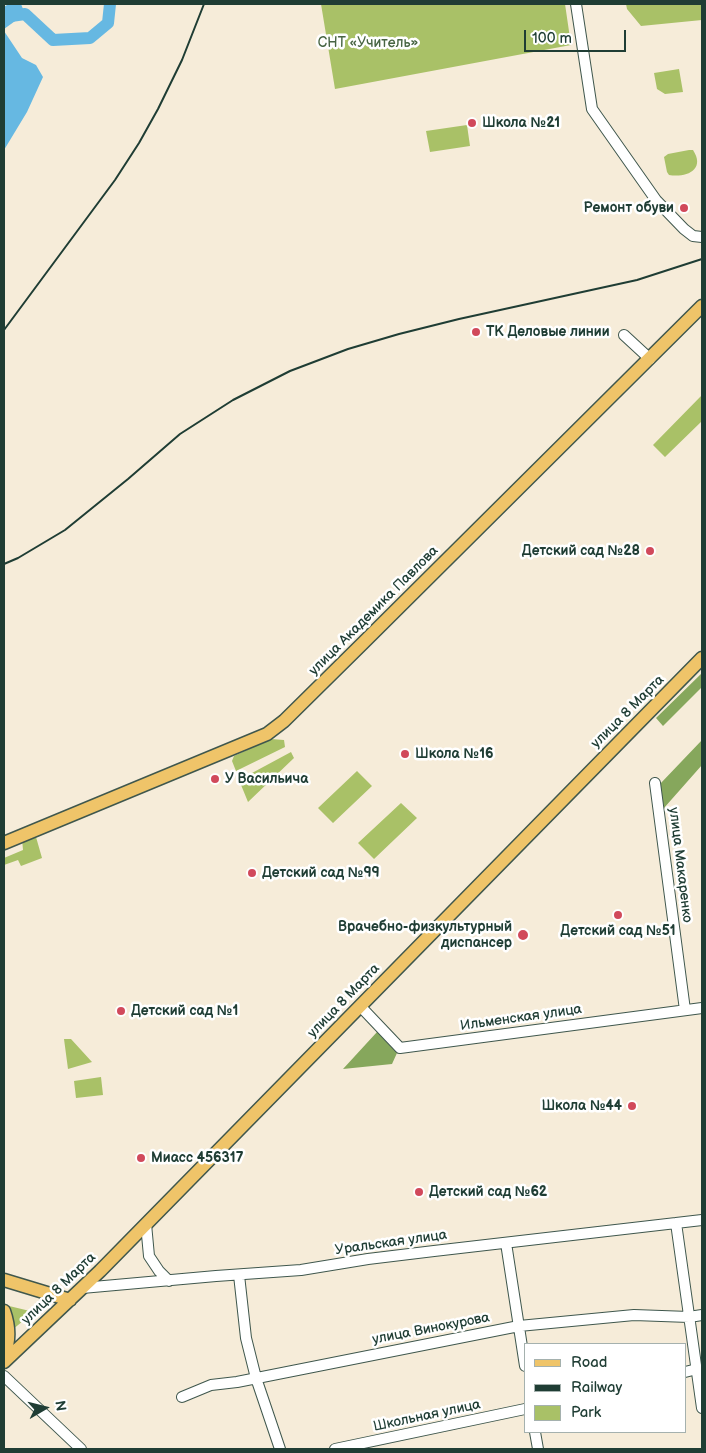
<!DOCTYPE html>
<html>
<head>
<meta charset="utf-8">
<style>
  body { margin:0 }
  #map { position:relative; width:706px; height:1453px; overflow:hidden; background:#f6ecd9; font-family:"Balsamiq Sans",sans-serif }
  canvas { display:block }
  .frame { position:absolute; inset:0; border:5px solid #1f3d34; pointer-events:none }
  .legend { position:absolute; left:524px; top:1343px; width:162px; height:90px; box-sizing:border-box; background:#fff; border:1px solid #a5b1ae; margin:0; padding:6px 9px; list-style:none; font-size:15px; color:#1f3d34 }
  .legend li { display:flex; align-items:center; gap:10px; height:25px }
  .legend b { width:25px; border:1px solid #a5b1ae }
  .north { position:absolute; left:20px; top:1383px; width:50px; height:50px; -webkit-text-stroke:4px #fff; paint-order:stroke; rotate:82deg; font-size:14px; font-weight:700; line-height:20px; text-align:center; color:#1f3d34 }
  .north::after { content:''; display:block; margin:auto; width:18px; height:22px; background:#1f3d34; clip-path:polygon(50% 0,100% 100%,50% 72%,0 100%) }
  .scale { position:absolute; left:524px; top:30px; width:102px; height:22px; box-sizing:border-box; border:2px solid #1f3d34; border-top:0; padding-left:6px; font-size:15px; line-height:18px; white-space:nowrap; color:#1f3d34; -webkit-text-stroke:4px #fff; paint-order:stroke }
</style>
</head>
<body>
<div id="map">
<canvas width="706" height="1453"></canvas>
<div class="frame"></div>
<ul class="legend">
<li><b style="height:6px;background:#efc469"></b>Road</li>
<li><b style="height:6px;background:#1f3d34"></b>Railway</li>
<li><b style="height:14px;background:#a9c167"></b>Park</li>
</ul>
<div class="north">N</div>
<div class="scale">100 m</div>
</div>
<script>
const g = document.querySelector('canvas').getContext('2d');
g.lineJoin = 'round';
function paint(path, color) { g.fillStyle = color; g.fill(path, 'evenodd'); }
function trace(path, color, width, dash) { g.strokeStyle = color; g.lineWidth = width; g.lineCap = dash ? 'butt' : 'round'; g.setLineDash(dash || []); g.stroke(path); }
function label(font, color, halo, rows, align = 'center') {
  g.font = font + ' "Balsamiq Sans",sans-serif'; g.lineWidth = 5; g.setLineDash([]); g.textBaseline = 'middle'; g.strokeStyle = halo; g.fillStyle = color; for (const [text, x, y, turn = 0] of rows) {
    g.save(); g.translate(x, y); g.rotate((+turn || 0) * Math.PI / 180); g.textAlign = isNaN(turn) ? turn : align; if (halo) g.strokeText(text, 0, 0); g.fillText(text, 0, 0); g.restore();
  }
}
const green = new Path2D(`
  M321 4H565L571 45 335 89Z
  M626 4H702V20L641 26 627 9Z
  M679 69 683 92 665 94 657 89 654 73Z
  M467 125 470 146 430 152 426 131Z
  M689 150H693C706 170 686 178 669 175L667 172 664 157 668 154Z
  M702 395V421L665 457 653 445Z
  M271 739 284 740 285 747 236 771 232 761 234 756Z
  M291 752 294 758 248 802 239 780Z
  M357 771 372 786 333 823 318 808Z
  M401 803 417 818 374 859 358 843Z
  M31 835 36 837 42 858 21 866 18 860 4 865V858L23 850 22 839Z
  M64 1039H71L92 1062 68 1069Z
  M101 1077 103 1095 76 1098 74 1081Z
  M5 1305 34 1312 12 1330 10 1313Z`);
const forest = new Path2D(`
  M702 673V687L663 726 656 718Z
  M702 740V765L664 808 660 784Z
  M377 1032 397 1053 392 1064 343 1069Z`);
const water = new Path2D(`
  M21 4 25 14 4 29V7L7 5Z
  M4 31 22 58 36 65 43 77 27 112 4 150Z`);
const river = new Path2D(`
  M4 17 25 14 53 40 90 38 108 23 110 4`);
const minor = new Path2D(`
  M576 4 592 109 656 200 684 229 693 236 702 237
  M624 335 650 359
  M655 783 685 1010
  M361 1007 400 1048 702 1008
  M676 1223 702 1408
  M146 1224 149 1256 159 1271 169 1281
  M506 1243 525 1366
  M239 1275 246 1338 256 1378 280 1449
  M82 1288 216 1276 301 1270 368 1259 434 1251 702 1220
  M685 1372 697 1369
  M4 1376 81 1449
  M182 1397 211 1385 237 1382 519 1326 634 1315 689 1317 702 1315
  M535 1432 538 1449
  M335 1449 525 1409`);
const major = new Path2D(`
  M4 843 267 734 284 721 363 643 702 306
  M4 1280 70 1300
  M4 1311C9 1325 10 1341 4 1355
  M4 1362 100 1271 702 658`);
const rail = new Path2D(`
  M4 330 115 180 139 143 158 109 182 60 204 4
  M4 564 18 558 65 530 128 479 180 434 233 400 290 371 348 349 399 334 459 319 637 280 702 259`);
const markers = [
  [472,123,5,"#d1495b"],
  [684,208,5,"#d1495b"],
  [476,332,5,"#d1495b"],
  [650,551,5,"#d1495b"],
  [405,754,5,"#d1495b"],
  [215,779,5,"#d1495b"],
  [252,873,5,"#d1495b"],
  [618,915,5,"#d1495b"],
  [523,935,6,"#d1495b"],
  [121,1011,5,"#d1495b"],
  [632,1106,5,"#d1495b"],
  [141,1158,5,"#d1495b"],
  [419,1192,5,"#d1495b"]
];
const parkNames = [
  ["СНТ «Учитель»",368,43]
];
const poiNames = [
  ["Школа №21",482,123],
  ["Ремонт обуви",674,208,"right"],
  ["ТК Деловые линии",486,332],
  ["Детский сад №28",640,551,"right"],
  ["Школа №16",415,754],
  ["У Васильича",225,779],
  ["Детский сад №99",262,873],
  ["Врачебно-физкультурный",512,927,"right"],
  ["диспансер",512,943,"right"],
  ["Детский сад №51",618,931,"center"],
  ["Детский сад №1",131,1011],
  ["Школа №44",622,1106,"right"],
  ["Миасс 456317",151,1158],
  ["Детский сад №62",429,1192]
];
const streetNames = [
  ["улица Академика Павлова",374,611,-45],
  ["улица 8 Марта",628,712,-45],
  ["улица Макаренко",680,865,83],
  ["улица 8 Марта",344,1001,-46],
  ["Ильменская улица",521,1018,-8],
  ["Уральская улица",391,1243,-8],
  ["улица 8 Марта",59,1289,-44],
  ["улица Винокурова",431,1329,-11],
  ["Школьная улица",427,1416,-12]
];
paint(green, '#a9c167');
paint(forest, '#86a75c');
paint(water, '#66b8e2');
trace(river, '#66b8e2', 12);
trace(minor, '#3f574d', 12);
trace(major, '#3f574d', 15);
trace(minor, '#fff', 10);
trace(major, '#efc469', 12);
trace(rail, '#1f3d34', 2);
for (const [x, y, r, color] of markers) { const dot = new Path2D(); dot.arc(x, y, r, 0, 2 * Math.PI); g.fillStyle = color; g.fill(dot); trace(dot, '#fff', 2); }
label('14px', '#486543', '#fff', parkNames);
label('bold 14px', '#1f3d34', '#fff', poiNames, 'left');
label('14px', '#1f3d34', '#fff', streetNames);
</script>
</body>
</html>
